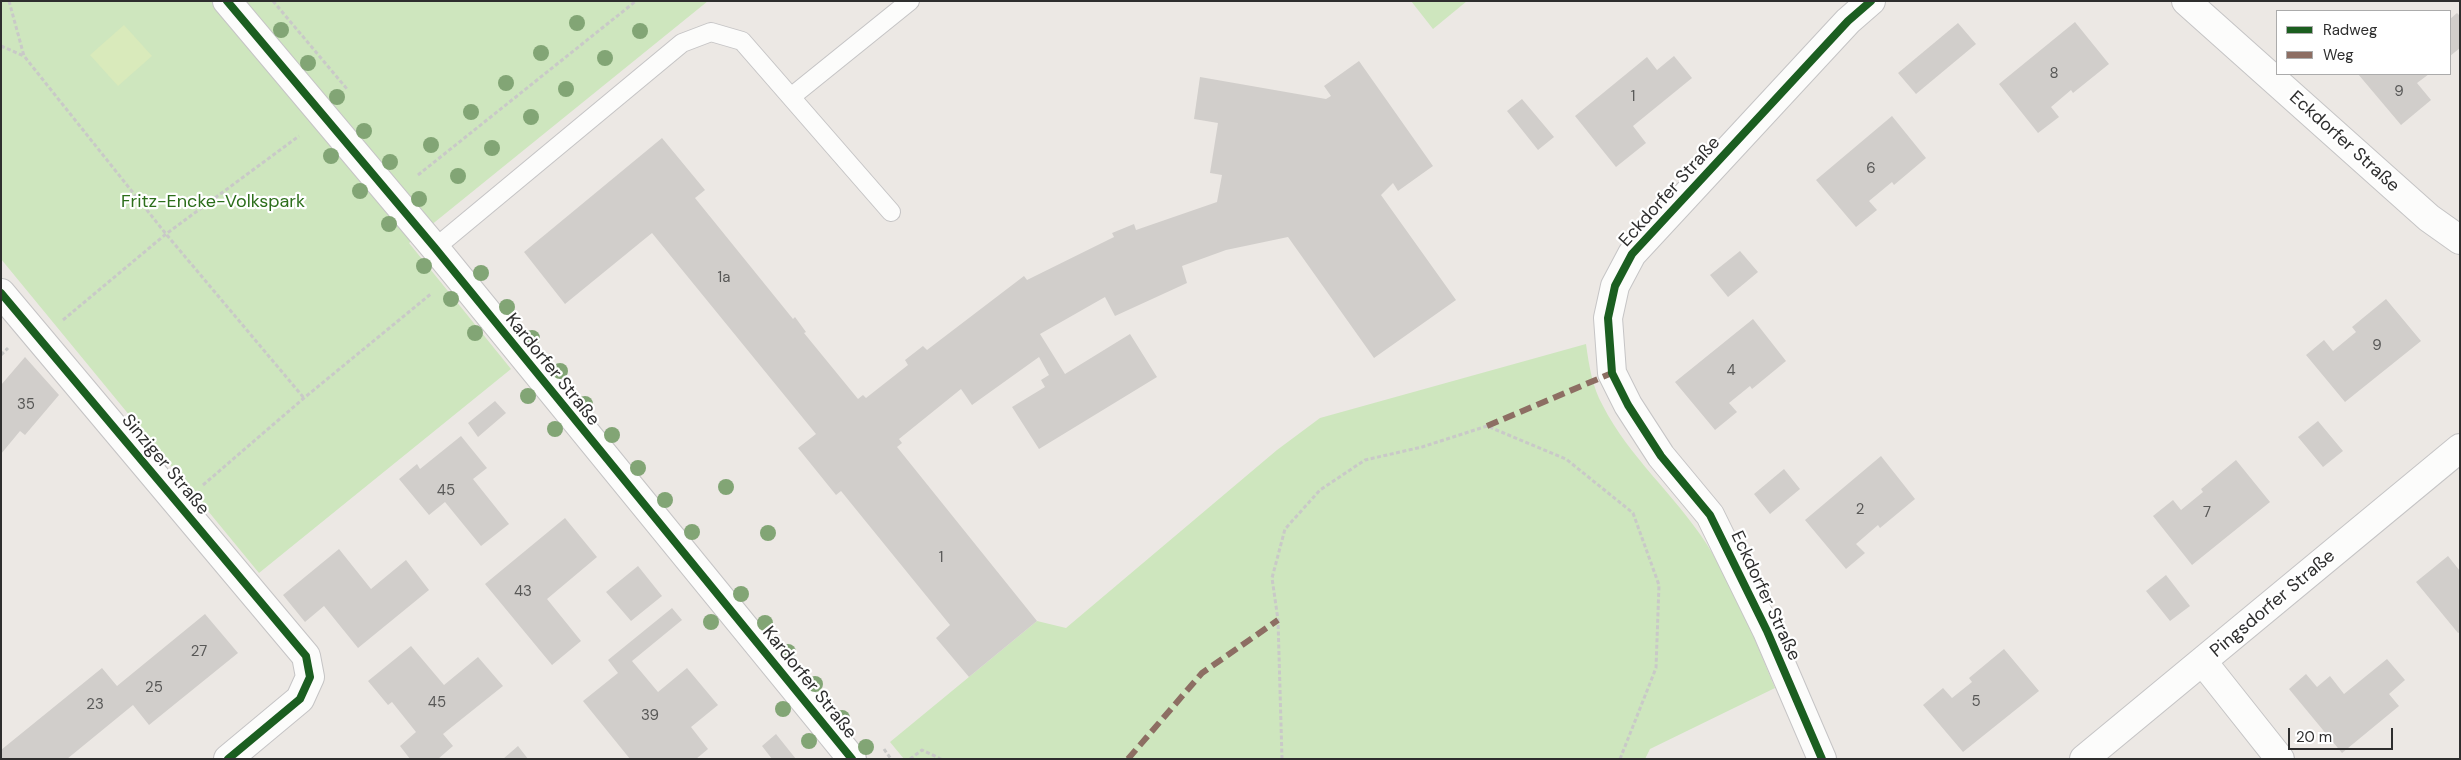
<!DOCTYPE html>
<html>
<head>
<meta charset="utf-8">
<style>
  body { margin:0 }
  #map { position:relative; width:2461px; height:760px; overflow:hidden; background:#ece8e4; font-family:"DM Sans",sans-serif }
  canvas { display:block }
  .frame { position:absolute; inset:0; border:2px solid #2e2e2e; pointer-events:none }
  .legend { position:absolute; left:2276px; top:10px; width:175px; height:65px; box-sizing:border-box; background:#fff; border:1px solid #ababab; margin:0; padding:6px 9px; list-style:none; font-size:15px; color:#2e2e2e }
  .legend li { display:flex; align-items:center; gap:10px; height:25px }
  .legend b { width:25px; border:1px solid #ababab }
  .scale { position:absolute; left:2288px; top:728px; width:105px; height:22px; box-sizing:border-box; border:2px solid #2e2e2e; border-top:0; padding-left:6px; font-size:15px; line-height:18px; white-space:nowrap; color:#2e2e2e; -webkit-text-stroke:4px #fff; paint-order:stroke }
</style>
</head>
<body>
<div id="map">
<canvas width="2461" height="760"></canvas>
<div class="frame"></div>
<ul class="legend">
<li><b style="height:6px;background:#1b5e20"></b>Radweg</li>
<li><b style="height:6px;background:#8d6e63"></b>Weg</li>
</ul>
<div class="scale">20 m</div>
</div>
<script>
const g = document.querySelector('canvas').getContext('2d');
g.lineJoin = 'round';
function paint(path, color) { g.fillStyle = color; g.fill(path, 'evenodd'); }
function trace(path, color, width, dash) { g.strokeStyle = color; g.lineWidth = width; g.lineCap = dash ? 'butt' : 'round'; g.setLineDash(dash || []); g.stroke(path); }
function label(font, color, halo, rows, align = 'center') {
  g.font = font + ' "DM Sans",sans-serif'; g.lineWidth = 4.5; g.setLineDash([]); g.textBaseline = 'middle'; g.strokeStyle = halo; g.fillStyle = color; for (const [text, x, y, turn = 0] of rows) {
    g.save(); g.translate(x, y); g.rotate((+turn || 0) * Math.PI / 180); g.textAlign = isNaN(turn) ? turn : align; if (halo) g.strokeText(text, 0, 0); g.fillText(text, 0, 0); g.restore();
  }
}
const green = new Path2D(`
  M1 1H708L409 243 511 369 259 573 1 259Z
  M1411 1H1467L1433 29Z
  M1586 344C1589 365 1592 387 1603 406 1629 457 1675 495 1706 543 1735 588 1754 638 1775 688L1650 749 1645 759H904L890 742 1037 621 1066 628 1277 450 1320 418Z`);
const pitch = new Path2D(`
  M124 25 152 56 118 86 90 55Z`);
const building = new Path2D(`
  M2457 13 2460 16V48L2450 56V19Z
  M2075 22 2109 64 2073 93 2071 90 2051 107 2059 117 2038 133 1999 84Z
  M1958 23 1976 44 1916 94 1898 73Z
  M1674 56 1692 78 1633 126 1646 143 1616 167 1575 116 1647 57 1657 70Z
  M1359 61 1433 166 1398 191 1393 183 1381 195 1456 300 1374 358 1288 237 1226 250 1182 266 1187 283 1115 316 1105 297 1040 334 1065 374 1130 334 1157 377 1039 449 1012 407 1045 387 1041 380 1049 375 1039 357 972 405 961 389 899 439 902 443 897 447 1037 621 969 677 936 638 950 625 841 491 836 495 798 448 816 434 652 233 565 304 524 252 662 138 705 190 695 198 793 319 795 317 806 332 804 333 858 399 863 395 866 398 908 365 905 360 923 346 927 350 1024 276 1027 280 1114 237 1112 233 1134 224 1136 230 1217 202 1222 175 1210 173 1218 123 1194 119 1200 77 1326 99 1331 96 1324 86Z
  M2358 74H2429L2417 83 2431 100 2401 125Z
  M1522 99 1554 137 1538 150 1507 111Z
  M1892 116 1926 158 1894 185 1892 182 1869 201 1877 210 1856 227 1816 180Z
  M1740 251 1758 272 1728 297 1710 275Z
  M2386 299 2421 341 2345 402 2306 355 2324 340 2333 351 2356 332 2352 327Z
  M1753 319 1786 361 1752 389 1750 386 1729 403 1737 412 1715 430 1675 382Z
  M25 357 59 395 25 435 20 431 1 454V385Z
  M495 401 506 413 478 437 468 423Z
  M2318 421 2343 451 2323 467 2298 437Z
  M461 436 487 468 473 479 509 524 481 546 445 502 429 515 399 479 417 464 420 469Z
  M1881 456 1915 499 1880 528 1878 525 1856 544 1865 553 1846 569 1805 520Z
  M2236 460 2270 502 2192 565 2153 516 2173 500 2181 510 2203 492 2201 489Z
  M1784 469 1800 489 1770 514 1754 494Z
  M565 518 597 557 547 599 581 641 552 665 485 584Z
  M339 549 371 589 406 560 429 590 358 648 324 606 305 622 283 595Z
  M2448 556 2460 571V632L2458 633 2416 582Z
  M638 566 662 596 631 621 606 592Z
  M2166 575 2190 606 2170 621 2146 591Z
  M672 608 682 620 632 661 658 692 687 668 718 705 691 727 708 749 696 759H630L583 701 618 673 608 660Z
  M205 614 238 653 149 725 133 705 67 759H1V750L102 668 117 686Z
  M411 646 444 685 478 657 503 686 443 734 453 746 438 759H410L400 746 416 732 392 702 388 705 368 681Z
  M2004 649 2039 691 1963 752 1923 705 1943 688 1952 698 1972 682 1969 678Z
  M2387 659 2405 680 2389 694 2399 706 2342 753 2289 689 2306 674 2317 687 2330 676 2344 694Z
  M776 734 796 759H772L762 746Z
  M518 746 528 759H503Z`);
const path = new Path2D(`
  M9 1 24 56 166 234 304 398
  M273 1 347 89
  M1 46 24 56
  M418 175 636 1
  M63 320 166 234 299 136
  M1 355 8 348
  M203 485 304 398 432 293
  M884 749 891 759
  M910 759 922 750 941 759
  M1282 759 1278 620 1272 578 1285 529 1320 490 1365 460 1422 447 1487 426 1566 459 1633 513 1659 585 1656 668 1620 759`);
const service = new Path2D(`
  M791 97 910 1
  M435 248 682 43 711 32 742 41 891 212`);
const minor = new Path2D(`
  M227 1 435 248 852 759
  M2186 1 2429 218 2460 240
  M1 293 306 656 310 677 300 699 228 759
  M2203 662 2280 759
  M1822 759 1767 631 1710 515 1661 456 1628 405 1612 373 1608 318 1615 286 1632 254 1848 21 1871 1
  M2084 759 2460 448`);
const quiet = new Path2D(`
  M1487 426 1612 373
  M1128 759 1202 673 1278 620`);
const cycleway = new Path2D(`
  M227 1 435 248 852 759
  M1 293 306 656 310 677 300 699 228 759
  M1822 759 1767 631 1710 515 1661 456 1628 405 1612 373 1608 318 1615 286 1632 254 1848 21 1871 1`);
const trees = [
  [577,23],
  [281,30],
  [640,31],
  [541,53],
  [605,58],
  [308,63],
  [506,83],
  [566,89],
  [337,97],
  [471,112],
  [531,117],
  [364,131],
  [431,145],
  [492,148],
  [331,156],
  [390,162],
  [458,176],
  [360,191],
  [419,199],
  [389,224],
  [424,266],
  [481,273],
  [451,299],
  [507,307],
  [475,333],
  [532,338],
  [560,371],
  [528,396],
  [585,404],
  [555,429],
  [612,435],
  [638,468],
  [726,487],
  [665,500],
  [692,532],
  [768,533],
  [741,594],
  [711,622],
  [765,623],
  [788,652],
  [815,684],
  [783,709],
  [842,718],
  [809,741],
  [866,747]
];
const numberNames = [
  ["8",2054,74],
  ["9",2399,92],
  ["1",1633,97],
  ["6",1871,169],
  ["1a",724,278],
  ["9",2377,346],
  ["4",1731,371],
  ["35",26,405],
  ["45",446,491],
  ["2",1860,510],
  ["7",2207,513],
  ["1",941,558],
  ["43",523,592],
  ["27",199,652],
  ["25",154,688],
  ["5",1976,702],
  ["45",437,703],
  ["23",95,705],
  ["39",650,716]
];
const streetNames = [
  ["Eckdorfer Straße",2344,142,42],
  ["Eckdorfer Straße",1670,192,-48],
  ["Kardorfer Straße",552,370,51],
  ["Sinziger Straße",165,465,50],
  ["Eckdorfer Straße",1765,596,65],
  ["Pingsdorfer Straße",2273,604,-40],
  ["Kardorfer Straße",809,683,51]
];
const parkNames = [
  ["Fritz-Encke-Volkspark",213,202]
];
paint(green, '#cee6be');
paint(pitch, '#d9eabb');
paint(building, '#d1cecb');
trace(service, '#c5c4c5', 20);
trace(minor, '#c5c4c5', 30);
trace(path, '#c9c9c8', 3, [4, 2.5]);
trace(service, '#fcfcfb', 18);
trace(minor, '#fcfcfb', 28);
trace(quiet, '#8d6e63', 6, [12, 6]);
trace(cycleway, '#1b5e20', 8);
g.fillStyle = '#82a575';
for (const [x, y] of trees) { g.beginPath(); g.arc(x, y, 8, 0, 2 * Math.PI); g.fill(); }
label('15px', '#585857', null, numberNames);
label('18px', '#2e2e2e', '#fff', streetNames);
label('18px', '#2c6e1b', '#fff', parkNames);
</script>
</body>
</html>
